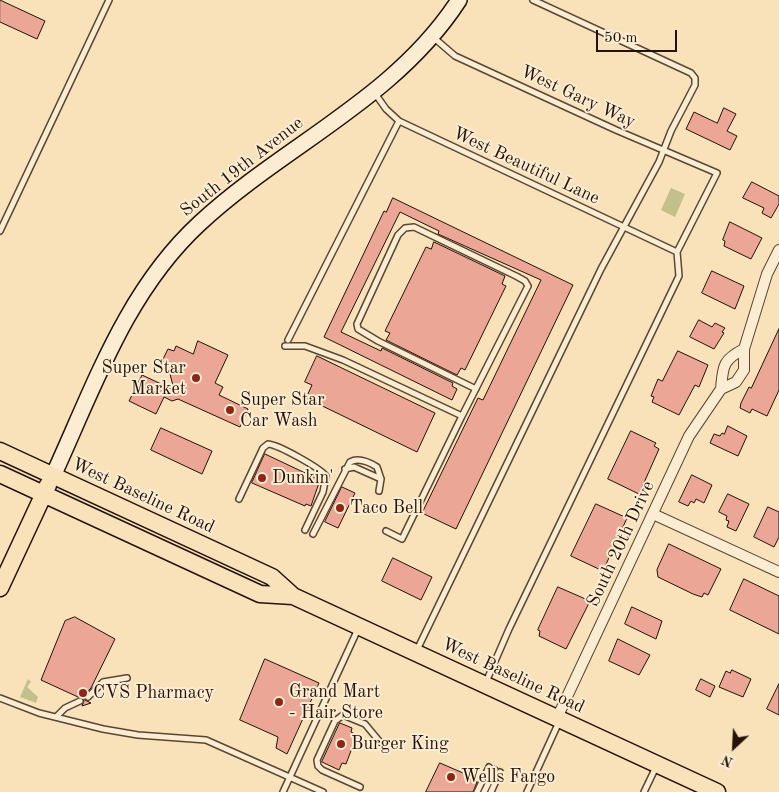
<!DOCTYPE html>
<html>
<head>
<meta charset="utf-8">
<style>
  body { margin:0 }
  #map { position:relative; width:779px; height:792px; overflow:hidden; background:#f9e1b9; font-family:"Old Standard TT",serif }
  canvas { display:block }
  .north { position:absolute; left:709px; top:722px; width:50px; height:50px; -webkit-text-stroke:4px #fbecd2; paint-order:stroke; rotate:205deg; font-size:14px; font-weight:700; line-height:20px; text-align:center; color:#241206 }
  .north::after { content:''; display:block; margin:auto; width:18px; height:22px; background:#241206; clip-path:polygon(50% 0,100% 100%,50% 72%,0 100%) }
  .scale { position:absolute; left:596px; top:30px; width:81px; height:22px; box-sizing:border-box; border:2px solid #241206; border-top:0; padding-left:6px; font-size:15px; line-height:18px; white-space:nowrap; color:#241206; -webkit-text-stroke:4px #fbecd2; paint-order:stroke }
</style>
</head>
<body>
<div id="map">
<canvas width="779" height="792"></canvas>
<div class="north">N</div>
<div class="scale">50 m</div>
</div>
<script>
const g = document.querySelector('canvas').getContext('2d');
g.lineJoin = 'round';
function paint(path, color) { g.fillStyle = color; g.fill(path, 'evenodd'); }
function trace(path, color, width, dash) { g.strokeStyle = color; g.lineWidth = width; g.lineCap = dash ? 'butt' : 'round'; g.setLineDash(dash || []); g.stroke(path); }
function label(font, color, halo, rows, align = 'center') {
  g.font = font + ' "Old Standard TT",serif'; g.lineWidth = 4; g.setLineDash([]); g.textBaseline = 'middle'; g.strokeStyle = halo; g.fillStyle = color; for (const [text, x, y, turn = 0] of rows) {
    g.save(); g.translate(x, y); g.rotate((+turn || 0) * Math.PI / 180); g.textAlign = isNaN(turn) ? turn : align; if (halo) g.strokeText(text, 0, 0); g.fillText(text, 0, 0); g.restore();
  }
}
const green = new Path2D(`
  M671 188 685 194 675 217 661 210Z
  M28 679 31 682 27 687 38 697 36 703 20 697Z`);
const building = new Path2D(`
  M0 0 45 21 37 39 0 22Z
  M724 108 736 114 727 131 737 136 730 150 686 129 694 112 717 123Z
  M752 182 779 196V204L771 218 762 213 764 208 743 198Z
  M393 198 573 285 456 529 422 513 478 398 483 400 541 280 438 234 439 231 400 212 341 332 381 351 382 348 453 383 452 386 457 389 452 400 324 337 384 211 386 212Z
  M730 222 762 238 751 259 724 246 725 241 723 240Z
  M434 242 505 276 502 284 506 286 465 370 461 368 457 375 386 340 390 333 385 331 426 247 431 249Z
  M712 271 744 286 735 309 702 293Z
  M699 320 712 327 715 323 725 328 722 332 724 333 714 349 690 337Z
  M779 329V390L767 416 752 409 750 413 740 408 741 403 749 387 751 388Z
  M198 341 228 355 215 383 223 387 219 395 248 409 240 427 178 399 172 401 164 397 156 414 129 401 142 375 174 390 169 370 171 365 162 361 168 349 174 351 176 346 193 354Z
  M678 351 708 365 699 387 695 385 679 415 652 402 654 397 651 396 658 379 662 381Z
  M317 356 435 413 417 452 306 398 312 385 305 382Z
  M728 426 747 436 738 456 710 443 714 434 720 436 722 433 724 434Z
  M161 428 212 451 202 474 151 450Z
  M631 431 656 443 654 446 659 449 639 494 608 479Z
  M265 454 320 480 311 506 306 504 305 506 252 483Z
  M692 475 712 485 704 503 696 499 694 503 691 501 688 506 679 502Z
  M342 487 355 493 338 528 325 522Z
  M728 494 749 504 736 531 727 527 729 521 726 520 727 516 719 512Z
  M596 504 627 518 603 571 571 556Z
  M768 507 779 512V537L774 547 754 537Z
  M669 544 721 569 708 595 704 593 702 597 693 594 658 577 657 570Z
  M393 558 432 577 421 600 382 581Z
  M744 579 779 596V634L730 610Z
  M558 587 590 601 566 649 539 636 540 631 538 630Z
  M632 607 662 621 656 639 625 624Z
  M75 617 115 639 91 688 84 695 85 700 91 703 82 706 84 701 82 697H78L41 680 65 621Z
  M618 639 650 655 639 675 609 661Z
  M265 659 319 683 287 754 276 748 278 737 240 720Z
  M732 670 751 679 743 697 719 687 726 671 730 673Z
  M701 679 715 686 710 697 696 690Z
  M779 684V715L767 709Z
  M340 723 352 728 351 732 357 735 346 764 342 763 339 770 322 762Z
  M440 763 470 776 469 779 477 782 473 792H426Z`);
const service = new Path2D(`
  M433 37 455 56 616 130 717 173 677 252 679 276 509 629 486 682
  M374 92 386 109 399 121 677 252
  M0 231 109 0
  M288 340 399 121
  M285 346H305L343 360 462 416 402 539 386 531
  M462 416 528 286 525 281 516 276 414 227 405 228 398 235 357 324 358 329 378 341 476 389
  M345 469 354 467 381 479
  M239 499 263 448 268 444C279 445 320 468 326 476L323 492 305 530
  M313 534 350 462C359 457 369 462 377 467L381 479 379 491
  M416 652 601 269 659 162 671 131 695 85V78L691 73 533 0
  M88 697 103 682 127 678
  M0 698 39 713 103 729 138 735 206 740 323 792
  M56 717 65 708 80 701
  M360 787 322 770 318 766 317 760 335 721 343 715 365 724 380 742
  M283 792 358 629
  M477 792 489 767
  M484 792 495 770
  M491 792 500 772
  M527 792 559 722
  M644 792 656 767`);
const minor = new Path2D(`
  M721 389C723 367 722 360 744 349
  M653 514 779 572
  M557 718 689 436 721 389 736 382 744 370V349L767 274 779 250`);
const secondary = new Path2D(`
  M53 476C94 387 126 291 200 223 284 145 395 99 459 0`);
const primary = new Path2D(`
  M0 451 272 577 293 596 717 792
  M0 474 260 594 293 596
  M0 588 48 485`);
const markers = [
  [196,378,5,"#8f2418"],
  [230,410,5,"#8f2418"],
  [262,478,5,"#8f2418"],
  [340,508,5,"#8f2418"],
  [83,693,5,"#8f2418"],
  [279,702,5,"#8f2418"],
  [341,744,5,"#8f2418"],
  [451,777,5,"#8f2418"]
];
const streetNames = [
  ["West Gary Way",578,97,25],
  ["West Beautiful Lane",526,166,25],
  ["South 19th Avenue",242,167,-38],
  ["West Baseline Road",143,496,25],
  ["South 20th Drive",621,544,-65],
  ["West Baseline Road",513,676,25]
];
const poiNames = [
  ["Super Star",186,368,"right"],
  ["Market",186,389,"right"],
  ["Super Star",240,400],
  ["Car Wash",240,421],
  ["Dunkin'",272,478],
  ["Taco Bell",350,508],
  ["Grand Mart",289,692],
  ["- Hair Store",289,713],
  ["CVS Pharmacy",93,693],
  ["Burger King",351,744],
  ["Wells Fargo",461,777]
];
paint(green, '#c2c18c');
paint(building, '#eca696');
trace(building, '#241206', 1);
trace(service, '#594633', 8);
trace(minor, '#594633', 12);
trace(secondary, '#241206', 18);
trace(primary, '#241206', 19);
trace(service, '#fbecd2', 5);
trace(minor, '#fbecd2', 10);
trace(secondary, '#fbecd2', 15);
trace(primary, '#f9e1b9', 16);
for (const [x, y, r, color] of markers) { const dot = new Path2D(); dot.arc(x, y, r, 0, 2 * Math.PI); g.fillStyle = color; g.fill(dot); trace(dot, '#fbecd2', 2); }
label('18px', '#241206', '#fbecd2', streetNames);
label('18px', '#241206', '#fbecd2', poiNames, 'left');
</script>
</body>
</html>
